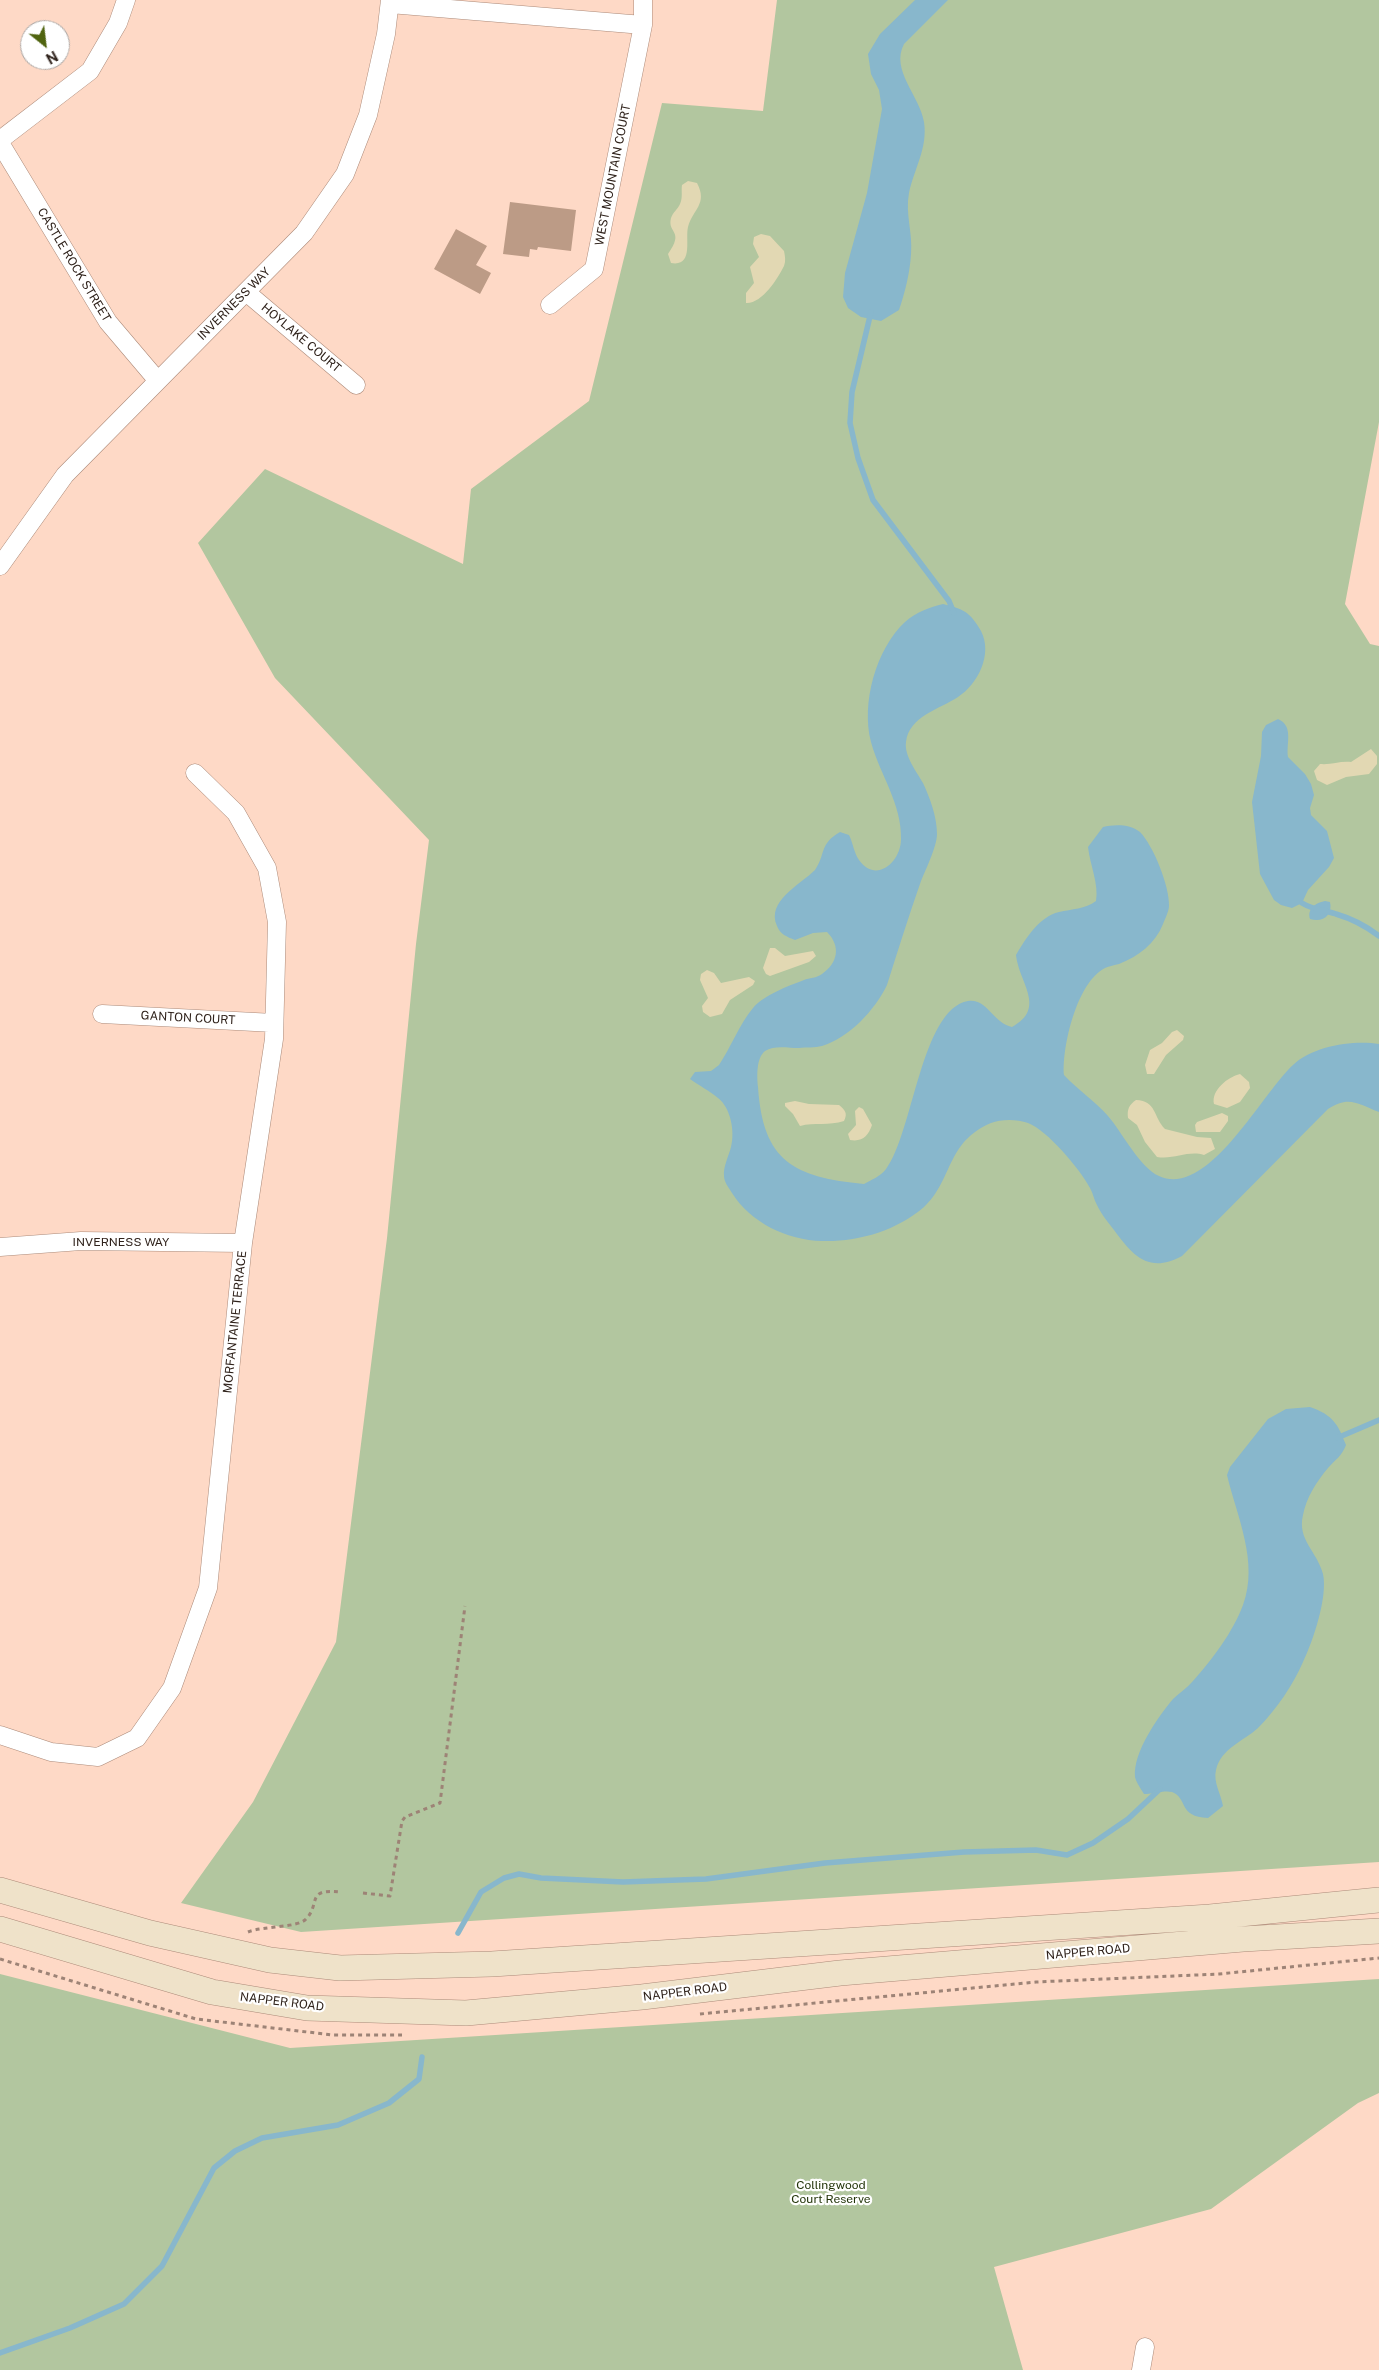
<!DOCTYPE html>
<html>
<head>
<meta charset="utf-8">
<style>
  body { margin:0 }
  #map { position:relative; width:1379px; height:2370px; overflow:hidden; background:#fed9c6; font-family:"Public Sans",sans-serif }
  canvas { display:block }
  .north { position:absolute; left:20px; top:20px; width:50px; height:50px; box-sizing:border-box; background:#fff; border:1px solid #aca7a4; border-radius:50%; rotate:151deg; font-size:14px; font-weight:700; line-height:20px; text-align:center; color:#2f221b }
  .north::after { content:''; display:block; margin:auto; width:18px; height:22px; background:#506410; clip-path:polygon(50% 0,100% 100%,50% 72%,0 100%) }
</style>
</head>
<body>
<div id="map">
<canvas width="1379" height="2370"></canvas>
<div class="north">N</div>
</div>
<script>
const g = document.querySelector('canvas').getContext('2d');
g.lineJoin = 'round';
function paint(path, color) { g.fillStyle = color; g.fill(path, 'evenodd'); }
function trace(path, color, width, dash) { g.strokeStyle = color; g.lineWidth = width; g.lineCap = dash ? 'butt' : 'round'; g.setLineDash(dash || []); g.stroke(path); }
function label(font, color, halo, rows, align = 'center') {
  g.font = font + ' "Public Sans",sans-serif'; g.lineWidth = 4.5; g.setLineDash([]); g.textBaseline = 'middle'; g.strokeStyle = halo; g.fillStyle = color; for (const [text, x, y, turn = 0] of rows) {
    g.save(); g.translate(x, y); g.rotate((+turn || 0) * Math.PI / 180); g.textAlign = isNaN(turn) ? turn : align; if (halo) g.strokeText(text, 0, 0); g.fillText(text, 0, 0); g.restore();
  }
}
const green = new Path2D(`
  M777 0H1379V422L1345 604 1370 644 1379 646V1862L301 1932 181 1903 253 1802 336 1642 387 1238 416 944 429 840 275 678 198 543 265 469 463 564 471 489 589 401 662 103 763 111Z
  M0 1974 290 2048 1379 1979V2093L1358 2103 1211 2209 994 2267 1023 2370H0Z`);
const sand = new Path2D(`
  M688 181 697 183C708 204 693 209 688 227 685 239 694 267 671 263L668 254C685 230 667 234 671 218 673 212 678 209 680 204 683 197 681 191 682 185Z
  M761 234 770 236 784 251C785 256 786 261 784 266 778 278 762 304 746 303V293L754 283 750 267 759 257 753 244 754 237Z
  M1371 749 1377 756V764L1369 774 1346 777 1327 785 1317 780 1314 771 1320 764C1332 765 1339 761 1351 762Z
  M770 948H775L785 956 813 951 816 956 809 962 770 976 766 974 763 968Z
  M707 970 714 973 721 983 749 977 755 981 753 985 730 1000 722 1014 710 1017 703 1012 702 1006 708 998 700 980 701 974Z
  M1177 1030 1184 1036 1183 1040 1166 1055 1154 1074H1147L1145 1065 1150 1050 1162 1043 1172 1032Z
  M1240 1074 1249 1082 1250 1088 1240 1102 1227 1108 1214 1104C1211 1090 1228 1077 1240 1074Z
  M1136 1100C1157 1101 1153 1117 1165 1129L1197 1137 1211 1138 1215 1149 1204 1155C1188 1150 1174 1160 1157 1157L1145 1142 1137 1125 1128 1118C1127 1109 1129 1105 1136 1100Z
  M795 1101 809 1104 839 1105C845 1110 848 1113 844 1121 829 1126 814 1122 800 1126L793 1114 785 1106V1103Z
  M859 1107 863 1109 872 1125C868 1136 863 1142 850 1140L848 1134 856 1125 855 1111Z
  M1222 1113 1228 1116V1121L1220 1132H1196L1195 1125 1197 1122Z`);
const water = new Path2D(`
  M915 0H948L904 44C890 70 920 96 924 122 928 148 914 169 909 193 905 214 913 233 911 254 910 272 905 293 899 310L881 321 861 317 848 308 843 297 845 273 867 193 882 109 879 90 871 74 868 54 880 34Z
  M943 604C964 609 970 612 981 631 993 654 978 684 958 697 940 709 909 716 906 742 904 756 917 772 923 783 930 798 937 817 937 834 937 846 926 869 921 881 909 915 898 950 887 985 875 1010 849 1038 822 1046 815 1048 806 1047 799 1048 788 1048 774 1045 765 1051 756 1058 757 1077 758 1087 763 1162 794 1177 864 1184 871 1180 881 1176 886 1169 913 1134 921 1009 968 1001 987 998 993 1023 1012 1027 1047 1008 1019 983 1016 955 1026 938 1039 917 1059 912 1072 909 1085 909 1096 901 1099 884 1090 865 1088 847L1103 827C1114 824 1131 824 1140 832 1153 845 1170 887 1169 906 1169 911 1165 919 1163 924 1155 944 1139 956 1119 964 1115 965 1109 966 1105 968 1077 982 1062 1046 1064 1075 1077 1089 1095 1101 1108 1116 1122 1132 1140 1168 1159 1176 1208 1199 1262 1093 1293 1065 1313 1046 1353 1040 1379 1044V1112C1358 1104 1349 1095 1328 1109L1182 1256C1149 1274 1133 1256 1114 1230 1108 1222 1101 1214 1097 1205 1094 1200 1093 1193 1090 1188 1080 1169 1047 1130 1028 1123 1017 1119 1001 1119 991 1123 946 1142 953 1180 924 1207 896 1231 858 1242 822 1241 787 1240 751 1223 732 1193 729 1188 724 1182 724 1176 723 1167 729 1155 731 1147 735 1132 731 1108 718 1098 710 1091 698 1085 690 1079L695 1072 711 1071 719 1065C731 1047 739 1025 753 1008 764 995 788 986 804 980 809 978 817 978 822 974 838 963 841 946 827 932L813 933 795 940C787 937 780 934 777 926 766 901 800 885 815 870 826 854 819 844 840 832L849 835C853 843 854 853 859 860 876 884 901 862 901 839 902 804 880 775 871 742 861 703 876 649 905 622 916 612 930 607 943 604Z
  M1278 719C1294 726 1286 743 1288 757L1305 774 1311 784 1314 795 1310 808 1311 815 1327 831 1334 858 1329 867 1308 890 1302 903 1292 908 1281 905 1274 900 1260 874 1252 802 1261 756 1262 732 1266 725Z
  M1325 901 1330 902C1333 915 1323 923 1310 919 1307 909 1315 903 1325 901Z
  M1310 1407C1333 1415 1338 1424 1346 1445 1342 1456 1335 1460 1328 1468 1317 1481 1306 1498 1303 1515 1297 1540 1317 1551 1323 1574 1328 1597 1313 1641 1303 1662 1293 1685 1276 1710 1258 1728 1244 1741 1221 1748 1216 1770 1213 1782 1221 1794 1223 1806L1208 1818C1178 1817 1188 1798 1172 1792 1165 1790 1151 1794 1144 1794 1141 1789 1136 1782 1135 1777 1133 1752 1158 1717 1173 1699 1179 1693 1187 1688 1193 1681 1212 1660 1233 1632 1243 1605 1259 1562 1237 1517 1227 1475L1230 1467 1268 1419 1286 1409Z`);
const stream = new Path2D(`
  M871 312 852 392 850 423 858 458 873 500 949 601 954 613
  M1302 903C1313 910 1324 910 1336 914 1353 919 1366 926 1379 936
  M1337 1438 1379 1420
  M458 1933 481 1892 504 1878 519 1874 541 1878 623 1882 706 1879 825 1863 964 1852 1036 1850 1067 1855 1093 1843 1128 1819 1160 1789
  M0 2353 70 2328 124 2304 162 2266 214 2168 235 2151 262 2138 338 2125 389 2103 419 2079 422 2057`);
const building = new Path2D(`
  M510 202 576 210 571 251 538 247 537 250 530 249 529 257 503 254Z
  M456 229 487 246 476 265 491 273 480 294 434 269Z`);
const path = new Path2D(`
  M363 1893 390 1896 402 1821 405 1817 440 1803 465 1606
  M248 1932C262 1926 298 1928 306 1919 321 1904 305 1888 341 1892
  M0 1959 196 2019 333 2035H402
  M700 2014 1036 1982 1219 1974 1379 1958`);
const minor = new Path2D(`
  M390 4 643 25
  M0 140 90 71 118 23 126 0
  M0 143 108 322 158 381
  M246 292 356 385
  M550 305 594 269 643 25V0
  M0 566 65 475 304 233 345 174 368 115 386 34 390 0
  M102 1014 274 1023
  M0 1247 81 1241 243 1243
  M0 1735 51 1752 98 1757 137 1738 172 1688 208 1588 243 1243 274 1039 277 922 267 868 236 813 195 773
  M1141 2370 1145 2347`);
const secondary = new Path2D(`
  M0 1890 150 1933 270 1960 340 1968 492 1964 1210 1917 1379 1900
  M0 1929 212 1992 307 2008 466 2013 642 1997 840 1973 1243 1939 1379 1931`);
const streetNames = [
  ["WEST MOUNTAIN COURT",613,175,-79],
  ["CASTLE ROCK STREET",74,265,59],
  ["INVERNESS WAY",234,304,-45],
  ["HOYLAKE COURT",301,338,40],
  ["GANTON COURT",188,1018,3],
  ["INVERNESS WAY",121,1242],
  ["MORFANTAINE TERRACE",235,1322,-84],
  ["NAPPER ROAD",1088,1952,-5],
  ["NAPPER ROAD",685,1992,-7],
  ["NAPPER ROAD",282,2002,7]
];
const parkNames = [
  ["Collingwood",831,2185],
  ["Court Reserve",831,2199]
];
paint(green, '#b2c69f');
paint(sand, '#e2d8b3');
paint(water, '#88b7cc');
trace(stream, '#88b7cc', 5.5);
paint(building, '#bc9b86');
trace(minor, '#ac8a79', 19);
trace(secondary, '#ac8a79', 26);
trace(path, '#9d8376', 3, [4, 4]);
trace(minor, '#fff', 18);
trace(secondary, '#efe2c9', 25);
label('12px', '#2f221b', '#fff', streetNames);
label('12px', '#1f3105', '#fff', parkNames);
</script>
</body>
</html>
